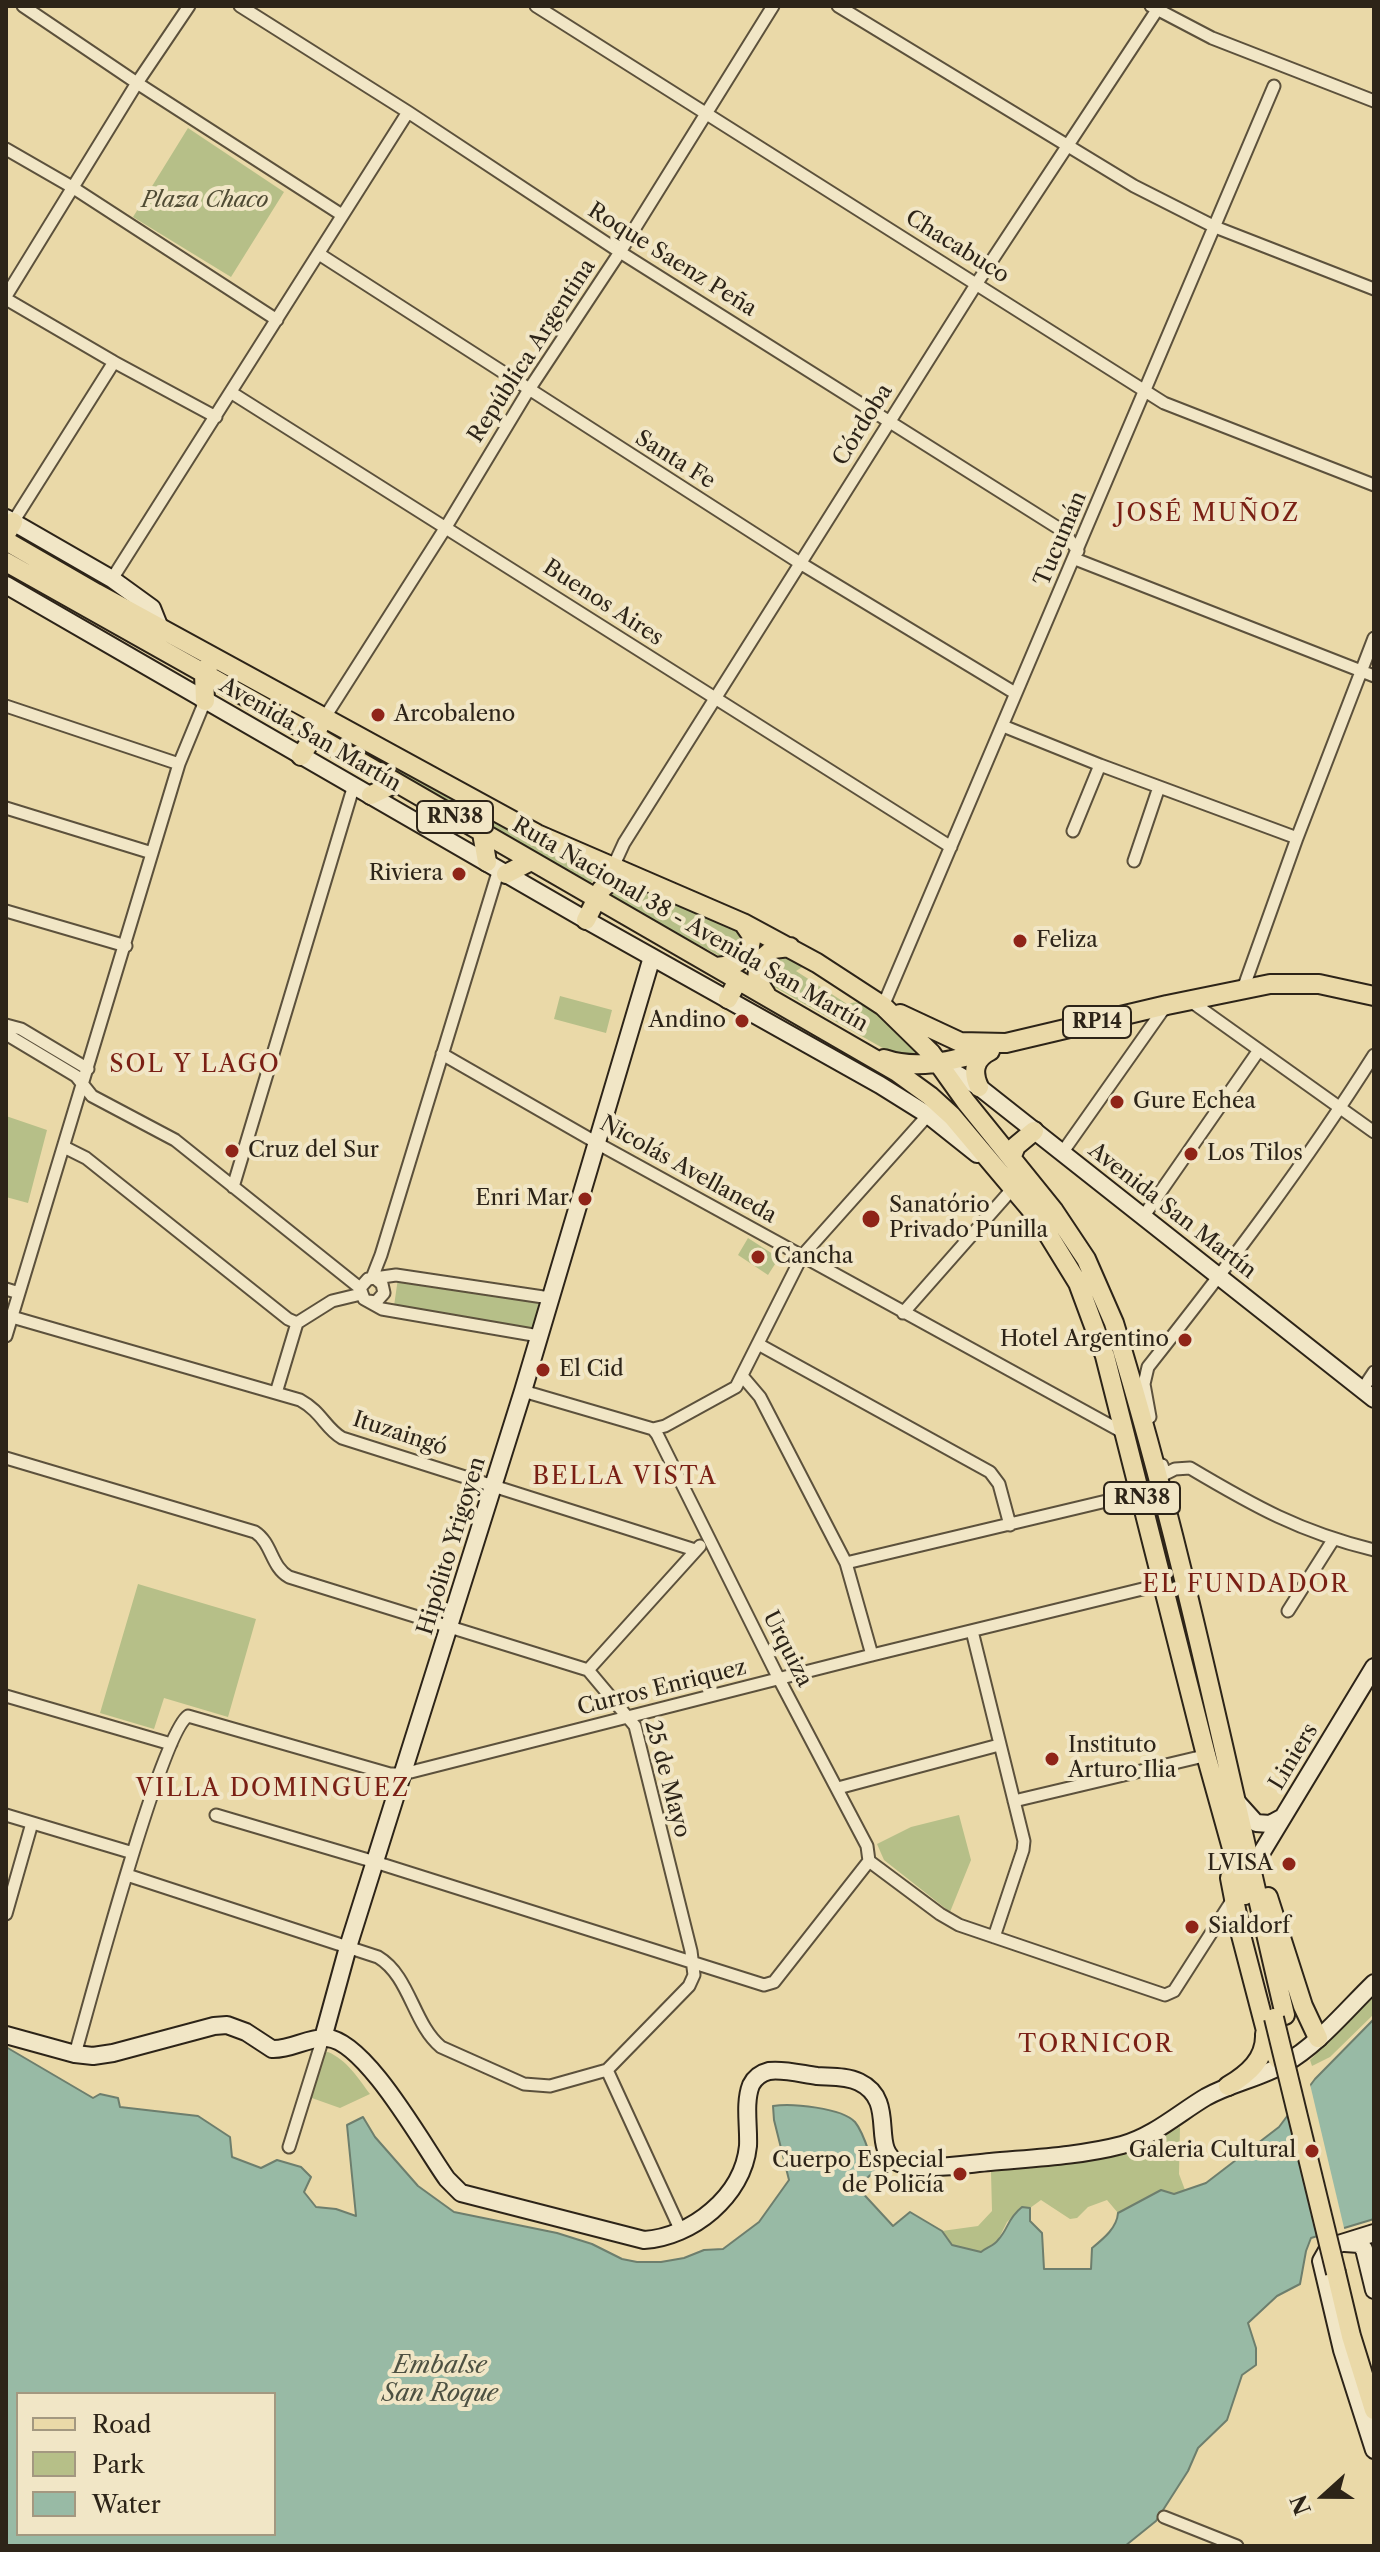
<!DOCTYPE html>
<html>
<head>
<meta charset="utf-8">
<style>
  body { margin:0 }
  #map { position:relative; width:1380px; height:2552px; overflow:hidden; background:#ead9a8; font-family:"Libre Caslon Text",serif }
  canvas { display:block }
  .frame { position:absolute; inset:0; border:8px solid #2d2418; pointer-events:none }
  .legend { position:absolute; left:16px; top:2392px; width:260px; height:144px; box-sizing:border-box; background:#f1e6c6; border:2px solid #a39880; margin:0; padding:10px 14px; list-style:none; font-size:24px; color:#2d2418 }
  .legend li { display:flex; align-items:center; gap:16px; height:40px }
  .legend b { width:40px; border:2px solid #a39880 }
  .north { position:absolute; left:1284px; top:2456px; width:80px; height:80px; -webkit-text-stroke:6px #f1e6c6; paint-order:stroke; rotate:249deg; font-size:22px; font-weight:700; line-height:32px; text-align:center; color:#2d2418 }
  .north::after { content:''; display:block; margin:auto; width:28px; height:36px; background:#2d2418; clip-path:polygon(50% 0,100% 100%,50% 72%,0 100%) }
</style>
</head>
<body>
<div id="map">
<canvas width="1380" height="2552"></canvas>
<div class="frame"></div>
<ul class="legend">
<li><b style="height:10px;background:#ead9a8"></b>Road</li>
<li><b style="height:22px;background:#b6bf88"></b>Park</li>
<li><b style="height:22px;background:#98baa5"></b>Water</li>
</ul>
<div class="north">N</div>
</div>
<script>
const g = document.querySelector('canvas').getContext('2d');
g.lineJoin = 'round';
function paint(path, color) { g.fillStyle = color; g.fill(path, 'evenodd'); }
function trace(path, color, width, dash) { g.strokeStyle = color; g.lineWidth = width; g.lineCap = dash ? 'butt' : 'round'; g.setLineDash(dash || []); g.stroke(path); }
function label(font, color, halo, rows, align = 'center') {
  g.font = font + ' "Libre Caslon Text",serif'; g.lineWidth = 8; g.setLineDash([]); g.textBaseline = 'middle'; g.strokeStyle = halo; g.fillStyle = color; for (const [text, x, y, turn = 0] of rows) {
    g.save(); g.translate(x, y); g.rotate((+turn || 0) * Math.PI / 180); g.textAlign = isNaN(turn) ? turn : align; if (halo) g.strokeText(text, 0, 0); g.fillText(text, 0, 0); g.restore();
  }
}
const green = new Path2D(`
  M188 128 284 192 231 277 133 217Z
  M330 729 556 853 600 872 589 885 328 733Z
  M620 884 702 914 744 933 746 949 727 960 613 899 611 891Z
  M781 957 792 959 804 966 796 971 847 1004C852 1003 856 1002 860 1003 874 1006 910 1044 920 1056L910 1057 888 1051 769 984 765 978 768 965Z
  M560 996 612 1010 606 1033 554 1019Z
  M6 1116 47 1130 28 1203 6 1197Z
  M748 1238 779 1258 768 1275 738 1255Z
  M398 1278 550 1298 539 1336 394 1306Z
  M138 1584 256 1619 228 1717 164 1698 154 1729 100 1713Z
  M959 1815 971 1860 950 1912 884 1860 877 1844 911 1827Z
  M1374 1997V2014L1330 2057 1312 2066 1310 2060Z
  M328 2052C347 2060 358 2078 370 2094L340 2108 309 2097 321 2053Z
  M1180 2127 1179 2174 1185 2190 1174 2194 1161 2190 1118 2213 1107 2200 1088 2207 1077 2218 1070 2219 1041 2200 1030 2208 1022 2207 1007 2222 998 2240 981 2252 952 2245 942 2231 978 2226 992 2211 991 2172 1068 2162 1146 2145Z`);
const water = new Path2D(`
  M1374 2019V2219L1311 2238 1306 2251 1300 2284 1277 2296 1248 2323 1256 2348V2365L1242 2375 1227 2420 1198 2448 1188 2471 1156 2521 1125 2546H6V2047L93 2098 100 2094 118 2098 120 2107 198 2116 230 2137 232 2157 261 2168 277 2160 301 2167 311 2177 304 2192 316 2207 336 2209 356 2216 347 2125 363 2117 375 2137 418 2186 454 2212 557 2233 592 2244 622 2259 637 2262H661L684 2258 704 2250 723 2249 759 2222 789 2180 774 2120 773 2106C792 2103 842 2108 855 2122 865 2134 869 2156 876 2170L857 2187 893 2226 910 2212 942 2231 952 2245 981 2252C986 2248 995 2245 998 2240 1009 2228 1007 2219 1022 2207L1030 2208V2221L1042 2233 1044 2269H1091L1092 2248C1103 2239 1117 2228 1118 2213L1161 2190 1174 2194 1206 2183 1279 2127 1315 2079ZM18 2394H274V2534H18Z`);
const pier = new Path2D(`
  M1309 2080 1345 2232 1321 2239 1288 2107Z`);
const street = new Path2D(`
  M23 6 137 83 342 215
  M240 6 408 112 620 252 1063 531 1078 551
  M536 6 1164 403 1374 485
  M838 6 1134 186 1215 227 1374 289
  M1151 6 1212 38 1374 101
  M6 149 72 187 277 320
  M319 254 800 563 1015 693
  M6 296 137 83 189 6
  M6 299 114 362 216 417
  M232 393 951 847
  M13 522 114 362
  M1075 559 1374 676
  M112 579 408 112
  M6 706 179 764
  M325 717 446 527 528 391 620 252 773 6
  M1003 726 1100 765 1297 838
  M6 808 152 853
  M1073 831 1100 765
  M1134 861 1159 787
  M613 867 624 843 977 283 1157 10
  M6 911 126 946
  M1243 989 1297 838 1374 638
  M1189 1000 1374 1132
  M883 1006 1274 86
  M6 1025 21 1029 88 1069
  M6 1034 76 1076 92 1096 175 1140 360 1288
  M442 1054 604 1147 1126 1434
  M64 1147 86 1158 288 1319 297 1323
  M1062 1153 1165 1007
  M233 1187 354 785
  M1143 1217 1259 1050
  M372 1278 381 1255 499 869
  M6 1289 19 1293
  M368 1301 376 1302 384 1293 382 1284 376 1279
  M903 1313 1014 1187
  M12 1317 300 1400C322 1412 325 1428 342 1438L695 1550
  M6 1336 179 764 205 701
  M539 1336 382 1309 364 1299 360 1288 368 1279 396 1275 550 1298
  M758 1344 990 1472 999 1484 1010 1525
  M743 1377 760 1397 846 1563 872 1655
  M1362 1390 1374 1372
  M276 1393 297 1323 332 1301 361 1294
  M1150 1417 1144 1384 1148 1367C1228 1266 1305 1164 1374 1055
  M653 1429 665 1426 736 1387 802 1256 928 1115
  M6 1458 255 1532C272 1543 271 1567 289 1577L588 1670 635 1726 691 1951 694 1975 689 1986 607 2070 550 2086 524 2084 441 2047C413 2024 410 1976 378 1957L127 1875
  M1162 1465 1165 1474 1175 1469 1190 1468C1254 1506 1300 1532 1374 1550
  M846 1563 1140 1493
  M1288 1611 1333 1540
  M972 1631 1024 1841 1023 1850 994 1937
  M588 1670 700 1546
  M6 1696 171 1744
  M838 1788 999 1745
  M1014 1801 1208 1755
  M6 1815 133 1853
  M216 1815 375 1862 764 1985 774 1982 869 1861 867 1846 779 1679 657 1434 653 1429 523 1391
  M869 1861 940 1914 959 1925 1165 1995 1174 1991 1233 1899
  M6 1914 32 1823
  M75 2054C89 2006 161 1733 188 1716L390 1774H403L872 1655 1163 1584
  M607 2070 681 2231
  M289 2147 323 2038
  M1164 2517 1237 2546`);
const secondary = new Path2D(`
  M6 518 112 579 152 608 160 628
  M6 585 586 920 880 1085 928 1115 977 1154
  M938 1063 979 1087 1374 1399
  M1238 1803 1256 1823 1270 1824 1283 1817
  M1251 1870 1374 1667
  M6 2035 75 2054 93 2056 113 2053 214 2026 227 2025 246 2032 272 2049C291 2050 308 2037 327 2038 366 2041 424 2147 447 2179L461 2193 644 2240C692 2237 743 2196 748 2146 749 2127 744 2103 751 2085 755 2077 761 2073 769 2071 784 2069 802 2074 817 2076 831 2077 847 2076 859 2082 899 2101 868 2150 899 2163 921 2172 966 2164 990 2162 1033 2158 1080 2156 1122 2145 1154 2136 1179 2113 1206 2097 1231 2083 1260 2078 1284 2064 1318 2045 1346 2010 1374 1983
  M323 2038 348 1947 523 1391 652 957
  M1374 2233 1329 2247 1321 2261 1342 2350 1374 2450
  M1345 2243 1359 2244 1364 2249 1374 2290`);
const primary = new Path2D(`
  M6 534 13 522
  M6 541 96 593 537 834 743 923 817 963 883 1006 931 1053 966 1102 1054 1211 1086 1259 1114 1323C1184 1550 1230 1784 1285 2015
  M6 562 314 735 897 1072 930 1096 952 1116 1038 1218 1078 1283 1105 1356 1206 1755 1245 1895
  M205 701 204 674 209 665
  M301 756 319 727
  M371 795 396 783
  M482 833 487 862
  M506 874 531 861
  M601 890C612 877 622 880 637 886
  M586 920 601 890
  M716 967 733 965 748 955 752 936 743 923
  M766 994 757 980 759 961 773 949 790 947
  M728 999 738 980
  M900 1014 960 1042 1006 1043 1167 1005 1270 984H1319L1374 996
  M884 1059C919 1071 954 1060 988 1051
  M979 1087C972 1072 974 1059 990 1051
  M1012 1156 1016 1146 1034 1131
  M1230 1878 1241 1935 1270 2046 1278 2059 1287 2063
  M1268 1897 1303 2006 1318 2038
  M1228 2086C1248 2074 1266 2059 1265 2034
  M1336 2273 1351 2336 1374 2410`);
const primaryBridge = new Path2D(`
  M1274 2018 1336 2273`);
const markers = [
  [378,715,8,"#8f2418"],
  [459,874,8,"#8f2418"],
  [1020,941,8,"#8f2418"],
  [742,1021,8,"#8f2418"],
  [1117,1102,8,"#8f2418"],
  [232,1151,8,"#8f2418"],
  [1191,1154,8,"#8f2418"],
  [585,1199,8,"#8f2418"],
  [871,1219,10,"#8f2418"],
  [758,1257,8,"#8f2418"],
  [1185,1340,8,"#8f2418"],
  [543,1370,8,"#8f2418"],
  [1052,1759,8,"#8f2418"],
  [1289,1864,8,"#8f2418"],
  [1192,1927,8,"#8f2418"],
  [1312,2151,8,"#8f2418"],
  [960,2174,8,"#8f2418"]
];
const shields = [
  [455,817,76],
  [1097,1022,68],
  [1142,1498,76]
];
const shieldNames = [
  ["RN38",455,817],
  ["RP14",1097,1022],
  ["RN38",1142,1498]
];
const parkNames = [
  ["Plaza Chaco",205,201]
];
const streetNames = [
  ["Chacabuco",957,247,32],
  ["Roque Saenz Peña",672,260,32],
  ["República Argentina",532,351,-57],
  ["Córdoba",863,425,-58],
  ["Santa Fe",675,460,32],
  ["Tucumán",1061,539,-67],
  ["Buenos Aires",603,603,33],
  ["Avenida San Martín",310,735,30],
  ["Ruta Nacional 38 - Avenida San Martín",690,925,30],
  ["Nicolás Avellaneda",688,1170,29],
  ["Avenida San Martín",1172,1211,38],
  ["Ituzaingó",400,1434,18],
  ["Hipólito Yrigoyen",452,1546,-73],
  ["Urquiza",787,1649,63],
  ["Curros Enriquez",662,1688,-14],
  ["Liniers",1294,1757,-59],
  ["25 de Mayo",667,1779,75]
];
const poiNames = [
  ["Arcobaleno",394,715],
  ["Riviera",443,874,"right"],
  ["Feliza",1036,941],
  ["Andino",726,1021,"right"],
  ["Gure Echea",1133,1102],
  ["Cruz del Sur",248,1151],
  ["Los Tilos",1207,1154],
  ["Enri Mar",569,1199,"right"],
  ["Sanatório",889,1206],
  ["Privado Punilla",889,1231],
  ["Cancha",774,1257],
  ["Hotel Argentino",1169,1340,"right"],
  ["El Cid",559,1370],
  ["Instituto",1068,1746],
  ["Arturo Ilia",1068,1771],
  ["LVISA",1273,1864,"right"],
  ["Sialdorf",1208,1927],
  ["Galeria Cultural",1296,2151,"right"],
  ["Cuerpo Especial",944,2161,"right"],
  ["de Policía",944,2186,"right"]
];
const neighbourhoodNames = [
  ["JOSÉ MUÑOZ",1208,514],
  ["SOL Y LAGO",195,1065],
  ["BELLA VISTA",625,1477],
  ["EL FUNDADOR",1246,1585],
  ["VILLA DOMINGUEZ",273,1789],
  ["TORNICOR",1096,2045]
];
const waterNames = [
  ["Embalse",440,2366],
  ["San Roque",440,2394]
];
paint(green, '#b6bf88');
paint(water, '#98baa5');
trace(water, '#6d7e6d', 2);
paint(pier, '#ead9a8');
trace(street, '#5c513c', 15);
trace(secondary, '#2d2418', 20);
trace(primary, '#2d2418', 22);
trace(street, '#f1e6c6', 11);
trace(secondary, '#f1e6c6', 16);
trace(primary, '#ead9a8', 18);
trace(primaryBridge, '#2d2418', 22, []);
trace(primaryBridge, '#ead9a8', 18);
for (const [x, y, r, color] of markers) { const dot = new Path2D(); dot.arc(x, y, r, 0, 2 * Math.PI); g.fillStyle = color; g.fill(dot); trace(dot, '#f1e6c6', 3); }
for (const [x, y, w] of shields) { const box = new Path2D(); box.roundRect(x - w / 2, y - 16, w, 32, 6); g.fillStyle = '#f1e6c6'; g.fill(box); trace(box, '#2d2418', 2); }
label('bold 20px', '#2d2418', null, shieldNames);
label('italic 22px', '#4f4b34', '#f1e6c6', parkNames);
label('22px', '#2d2418', '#f1e6c6', streetNames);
label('22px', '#2d2418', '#f1e6c6', poiNames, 'left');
g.letterSpacing = '2px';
label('24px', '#7a1f14', '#f1e6c6', neighbourhoodNames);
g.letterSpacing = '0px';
label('italic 24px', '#4d5142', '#f1e6c6', waterNames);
</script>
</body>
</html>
